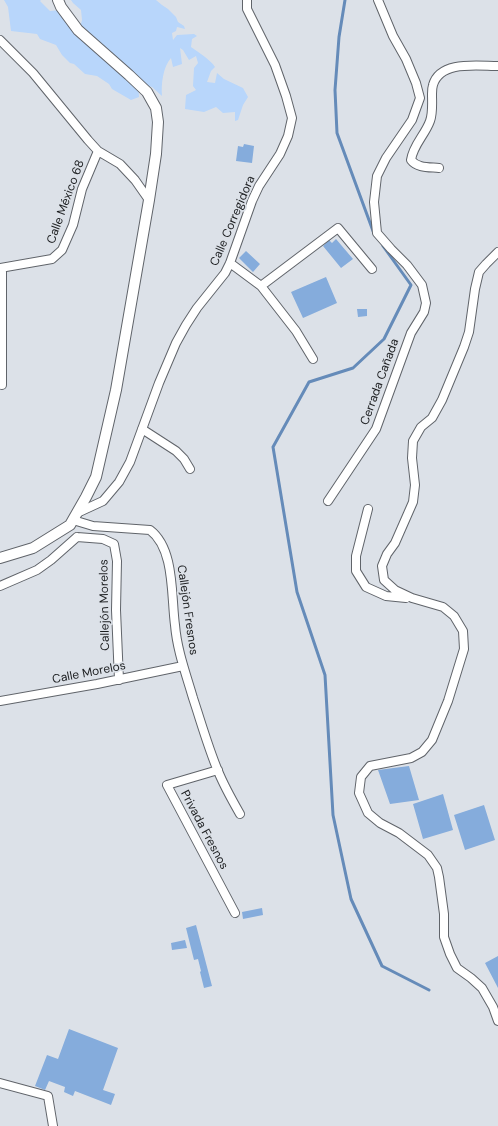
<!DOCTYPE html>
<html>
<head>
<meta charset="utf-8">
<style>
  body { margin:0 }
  canvas { display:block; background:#dce1e8 }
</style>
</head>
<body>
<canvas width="498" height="1126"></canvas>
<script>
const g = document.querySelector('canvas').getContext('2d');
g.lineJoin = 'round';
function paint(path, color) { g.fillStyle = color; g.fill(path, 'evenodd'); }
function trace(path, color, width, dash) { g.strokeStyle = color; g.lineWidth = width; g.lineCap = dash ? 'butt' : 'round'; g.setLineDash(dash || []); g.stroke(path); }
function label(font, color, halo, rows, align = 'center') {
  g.font = font + ' "DM Sans",sans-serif'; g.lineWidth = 3.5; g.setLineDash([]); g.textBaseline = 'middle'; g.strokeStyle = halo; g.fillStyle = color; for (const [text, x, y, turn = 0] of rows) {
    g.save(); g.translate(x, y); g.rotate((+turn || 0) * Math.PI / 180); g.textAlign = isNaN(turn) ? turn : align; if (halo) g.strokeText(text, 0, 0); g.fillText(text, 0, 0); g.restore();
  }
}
const green = new Path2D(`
  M4 0H41L40 1 50 11 60 10 80 28 82 20 81 10 73 3 71 0H156L162 5 168 9 176 17 178 22 184 26 185 29 177 27 176 31 172 33 173 40 177 35 194 34 197 36 192 39 191 47C198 52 211 60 215 67L211 71 207 82 215 83 217 73 224 79 243 88 248 97 243 105 238 120 235 121V112L223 113 216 107 204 112 185 109 186 95 196 90 193 86 194 68 198 63 196 56 189 60 183 50 180 48 182 64 173 67 171 58C163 67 161 84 162 96L152 87 144 85 135 73 128 75 138 83 139 97 131 100 112 89 109 84 97 76 85 74 74 64 70 63 62 55 56 45 40 39 37 34 11 31 8 7Z`);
const stream = new Path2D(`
  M345 0 339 37 335 90 337 133 373 231
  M383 246 411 285 384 339 353 368 309 382 273 447 297 592 325 675 333 815 351 899 382 966 429 990`);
const building = new Path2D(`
  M244 144 254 146 252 163 236 161 238 146 243 147Z
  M336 239 353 259 341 268 323 246 329 240 332 243Z
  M246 251 260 264 253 272 239 258Z
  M326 277 337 303 303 318 291 292Z
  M357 309H367V316L358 317Z
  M409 766 419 800 390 804 378 770Z
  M443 794 453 830 423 839 413 804Z
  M484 805 495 840 465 850 454 815Z
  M262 908 263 915 243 919 242 912Z
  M196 925 212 986 204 988 200 972 201 971 198 959 194 960 186 928Z
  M185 940 187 948 172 950 171 943Z
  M498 956V988L485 963Z
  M69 1029 118 1048 103 1090 115 1094 111 1105 75 1091 73 1096 64 1092 65 1087 49 1081 45 1090 35 1086 47 1055 58 1059Z`);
const minor = new Path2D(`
  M0 40 33 73 88 140 98 151 120 164 135 180 149 200
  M439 168C429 167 417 168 411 160 413 145 425 135 430 121 433 113 432 103 432 94 432 91 432 88 433 85 440 60 478 66 498 66
  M498 252 486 264 479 272 475 289 469 332 464 347 442 400 432 418 421 427 413 441 412 458 415 485 413 502 395 543 387 554 382 566 384 580 395 590 412 598 443 607 454 616 463 631 464 649 448 701 432 740 422 752 411 758 370 766 361 777 359 793 368 813 380 823 399 833 428 855 437 868 439 877 444 914V937L450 954 457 968 471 978 482 988 493 1007 498 1021
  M230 263 261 286 296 331 313 359
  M0 268 52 259 62 250 73 225 82 189 98 151
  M261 286 338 228 372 269
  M2 385V268
  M142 429 176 451 184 459 190 469
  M328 501 376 429 411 333 424 312 426 303 422 285 407 265 391 249 377 233 374 202 377 176 386 158 412 120 420 98 416 83 406 59 393 36 378 0
  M368 509 356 556V571L366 587 386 596 406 598
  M77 513 103 501 119 482 130 462 159 383 176 343 186 325 197 308 225 273 230 263 252 201 259 186 280 154 288 136 292 118 286 96 275 65 247 9V0
  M73 520 93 526 150 530C175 549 171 596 175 625 177 650 186 674 193 698 201 722 208 747 218 771 224 786 232 800 240 814
  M77 537 103 539 114 544 117 561 116 610 119 680
  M0 586 37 570 51 560 77 537
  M0 701 97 684 183 666
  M218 770 167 785 235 913
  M0 1083 48 1096 53 1126`);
const tertiary = new Path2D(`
  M0 558 33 548 70 525 86 497 96 477 116 390 149 200 156 154 158 122 156 108 147 92 129 75 78 30 61 7 58 0`);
const streetNames = [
  ["Calle México 68",66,202,-70],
  ["Calle Corregidora",233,221,-67],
  ["Cerrada Cañada",380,382,-70],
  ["Callejón Morelos",105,605,-91],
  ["Callejón Fresnos",187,610,82],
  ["Calle Morelos",89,673,-11],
  ["Privada Fresnos",204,830,62]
];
paint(green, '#b8d6fb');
trace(stream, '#658bb9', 3);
paint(building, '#85acdc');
trace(minor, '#60646a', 10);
trace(tertiary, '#60646a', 12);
trace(minor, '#fff', 8);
trace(tertiary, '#fff', 10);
label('12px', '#1c1e20', '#dce1e8', streetNames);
</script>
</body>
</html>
